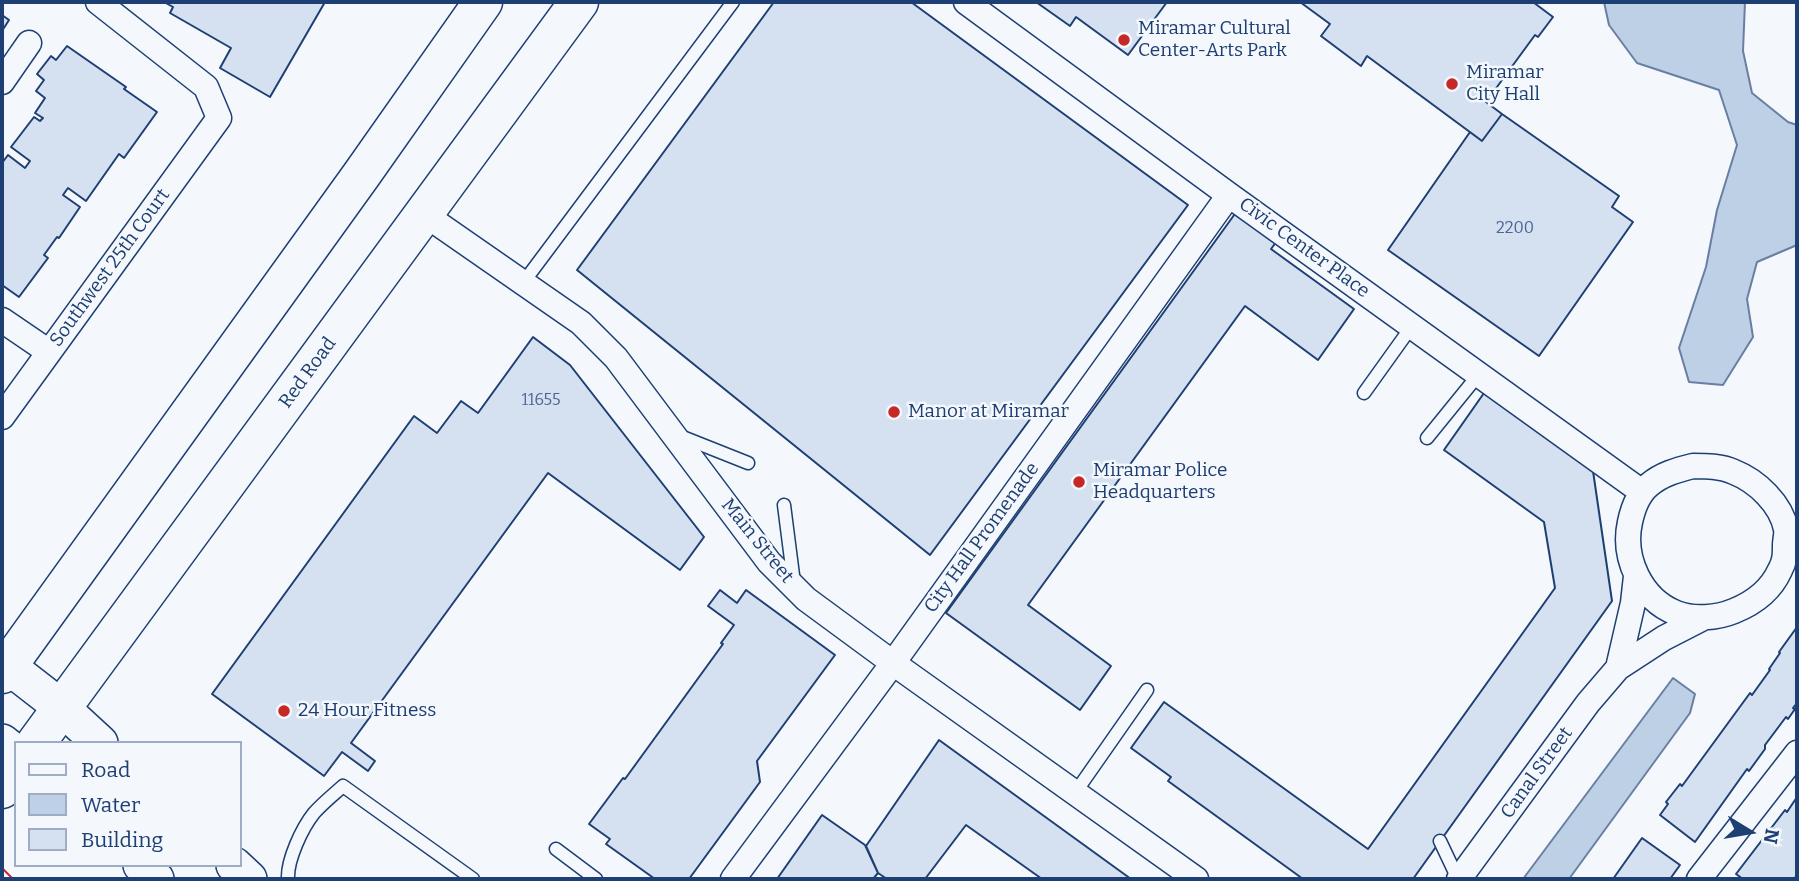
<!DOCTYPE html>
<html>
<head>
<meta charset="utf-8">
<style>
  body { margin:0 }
  #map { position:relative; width:1799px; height:881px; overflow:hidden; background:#f4f7fb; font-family:Bitter,serif }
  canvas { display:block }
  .frame { position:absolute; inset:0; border:4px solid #1d3f73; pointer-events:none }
  .legend { position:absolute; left:14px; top:741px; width:228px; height:126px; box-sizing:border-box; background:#f4f7fb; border:2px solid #9eadc5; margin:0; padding:9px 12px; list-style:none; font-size:21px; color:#1d3f73 }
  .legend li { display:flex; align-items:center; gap:14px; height:35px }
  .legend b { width:35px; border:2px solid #9eadc5 }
  .north { position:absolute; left:1715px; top:797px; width:70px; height:70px; -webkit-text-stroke:5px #f4f7fb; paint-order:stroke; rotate:101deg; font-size:19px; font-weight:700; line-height:28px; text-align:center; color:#1d3f73 }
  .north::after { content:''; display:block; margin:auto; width:24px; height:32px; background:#1d3f73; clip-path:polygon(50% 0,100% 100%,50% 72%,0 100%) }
</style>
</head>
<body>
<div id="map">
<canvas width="1799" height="881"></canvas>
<div class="frame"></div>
<ul class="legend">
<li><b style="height:9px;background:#f4f7fb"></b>Road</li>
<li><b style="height:19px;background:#bed0e5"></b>Water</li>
<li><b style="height:19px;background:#d5e0f0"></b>Building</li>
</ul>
<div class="north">N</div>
</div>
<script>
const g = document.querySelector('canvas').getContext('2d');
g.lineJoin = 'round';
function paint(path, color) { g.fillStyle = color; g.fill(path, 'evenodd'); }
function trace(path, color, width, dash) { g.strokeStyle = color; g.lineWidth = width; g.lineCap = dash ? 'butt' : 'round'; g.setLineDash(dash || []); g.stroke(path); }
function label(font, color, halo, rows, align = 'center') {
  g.font = font + ' Bitter,serif'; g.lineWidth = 5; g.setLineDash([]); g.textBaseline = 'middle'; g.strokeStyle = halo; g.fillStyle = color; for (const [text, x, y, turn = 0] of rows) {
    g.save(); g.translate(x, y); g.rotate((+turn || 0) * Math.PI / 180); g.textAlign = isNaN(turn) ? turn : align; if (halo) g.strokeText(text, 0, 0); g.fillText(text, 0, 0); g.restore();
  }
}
const water = new Path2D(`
  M1604 2H1745L1743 51 1752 93 1788 122 1797 125V245L1757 262 1747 299 1753 337 1723 385 1689 382 1679 348 1706 267 1717 210 1737 145 1719 90 1637 63 1609 25Z
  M1673 678 1695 694 1690 713 1569 879H1523Z`);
const building = new Path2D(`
  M164 2H325L270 97 220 68 231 48 170 13 173 7Z
  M774 2H911L1188 205 930 555 577 270Z
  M1036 2H1167L1128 55 1076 17 1070 26Z
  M1300 2H1533L1553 17 1538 37 1535 35 1486 102 1502 114 1482 141 1367 56 1361 66 1321 36 1330 24Z
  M2 15 9 20 2 31Z
  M67 46 126 87 124 89 157 112 124 158 119 154 86 201 68 188 63 195 80 207 59 238 57 237 44 255 48 258 19 297 2 285V163L8 155 25 168 30 161 11 147 34 117 40 121 43 118 35 113 45 98 36 91 44 80 37 74 51 56 56 60Z
  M1502 114 1619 196 1612 207 1633 222 1539 356 1388 250 1470 132 1482 141Z
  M1237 211 1277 241 1271 249 1354 309 1318 360 1245 306 1028 605 1111 666 1080 710 946 613Z
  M533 337 570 365 704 537 680 570 548 473 351 743 375 761 368 771 342 752 324 776 212 694 414 416 437 433 461 401 478 413Z
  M1484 393 1593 471 1612 601 1413 879H1303L1168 781 1171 777 1131 748 1164 702 1368 849 1555 588 1544 522 1444 450Z
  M720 590 737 603 746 590 835 655 757 761 760 782 689 879H655L606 844 610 839 589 824 623 778 625 779 723 644 721 643 734 625 708 606Z
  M1797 627V703L1793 708 1795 709 1788 719 1786 717 1765 745V749L1749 771 1747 769 1695 842 1660 815 1668 804 1666 802 1680 784 1682 786 1750 693 1752 695 1770 670 1769 669 1780 653 1779 652Z
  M939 740 1131 879H1042L966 825 925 879H887L878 873 866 846Z
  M1797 797V875L1794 879H1743L1736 874 1785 810 1787 812Z
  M822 815 865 845 878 873 873 879H777Z
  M1642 838 1680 865 1670 879H1613Z`);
const service = new Path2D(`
  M523 283 733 2
  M1364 393 1412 326
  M680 436 748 463
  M1427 438 1479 374
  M784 505 794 583
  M1075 793 1147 690
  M1440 841 1458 879
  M556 849 596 879
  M288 879C287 860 302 828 314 813 323 803 333 795 343 786L473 879`);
const minor = new Path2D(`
  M966 2 1229 195 1642 492
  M2 82 29 43
  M424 214 581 323 616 358 769 562 806 599 893 663 1196 879
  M2 320 49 352
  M2 417 219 118 206 87 98 2
  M1693 466C1706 466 1721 466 1734 472 1757 481 1781 504 1786 529 1787 534 1785 540 1785 545 1785 555 1785 561 1780 570 1771 590 1754 603 1734 611 1717 618 1694 620 1676 613 1641 599 1622 558 1630 522 1633 508 1638 494 1649 485 1662 474 1677 470 1693 466Z
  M1618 668 1633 603 1636 576
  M733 879 893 663 1229 195
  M1459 879 1588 703 1618 668 1664 638 1703 618
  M1699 879 1797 753`);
const secondary = new Path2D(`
  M8 666 62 708 100 743
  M2 742 16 753
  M141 865 156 879
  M234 865 249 879`);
const trunk = new Path2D(`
  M2 674 362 174 483 2
  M36 743 579 2
  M2 789 16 770`);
const power = new Path2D(`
  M2 868 13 879`);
const markers = [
  [1124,40,7,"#c62828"],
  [1452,84,7,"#c62828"],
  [894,412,7,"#c62828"],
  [1079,482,7,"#c62828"],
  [284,711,7,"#c62828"]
];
const numberNames = [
  ["2200",1515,229],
  ["11655",541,401]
];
const poiNames = [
  ["Miramar Cultural",1138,29],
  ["Center-Arts Park",1138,51],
  ["Miramar",1466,73],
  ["City Hall",1466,95],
  ["Manor at Miramar",908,412],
  ["Miramar Police",1093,471],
  ["Headquarters",1093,493],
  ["24 Hour Fitness",298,711]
];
const streetNames = [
  ["Civic Center Place",1304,248,36],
  ["Southwest 25th Court",110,268,-54],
  ["Red Road",308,373,-54],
  ["City Hall Promenade",982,538,-54],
  ["Main Street",757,541,51],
  ["Canal Street",1537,773,-54]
];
paint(water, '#bed0e5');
trace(water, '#687fa3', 2);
paint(building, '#d5e0f0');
trace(building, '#1d3f73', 2);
trace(service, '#1d3f73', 15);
trace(minor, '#1d3f73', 27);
trace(secondary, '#1d3f73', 38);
trace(trunk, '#1d3f73', 41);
trace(service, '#f4f7fb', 12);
trace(minor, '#f4f7fb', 24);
trace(secondary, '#f4f7fb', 35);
trace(trunk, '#f4f7fb', 38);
trace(power, '#c62828', 2, [24, 5, 3.5, 5]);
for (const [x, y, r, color] of markers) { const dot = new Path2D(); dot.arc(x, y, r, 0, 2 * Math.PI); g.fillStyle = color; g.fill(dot); trace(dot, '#f4f7fb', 2.5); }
label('16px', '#4b6792', null, numberNames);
label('19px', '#1d3f73', '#f4f7fb', poiNames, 'left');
label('19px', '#1d3f73', '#f4f7fb', streetNames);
</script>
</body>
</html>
